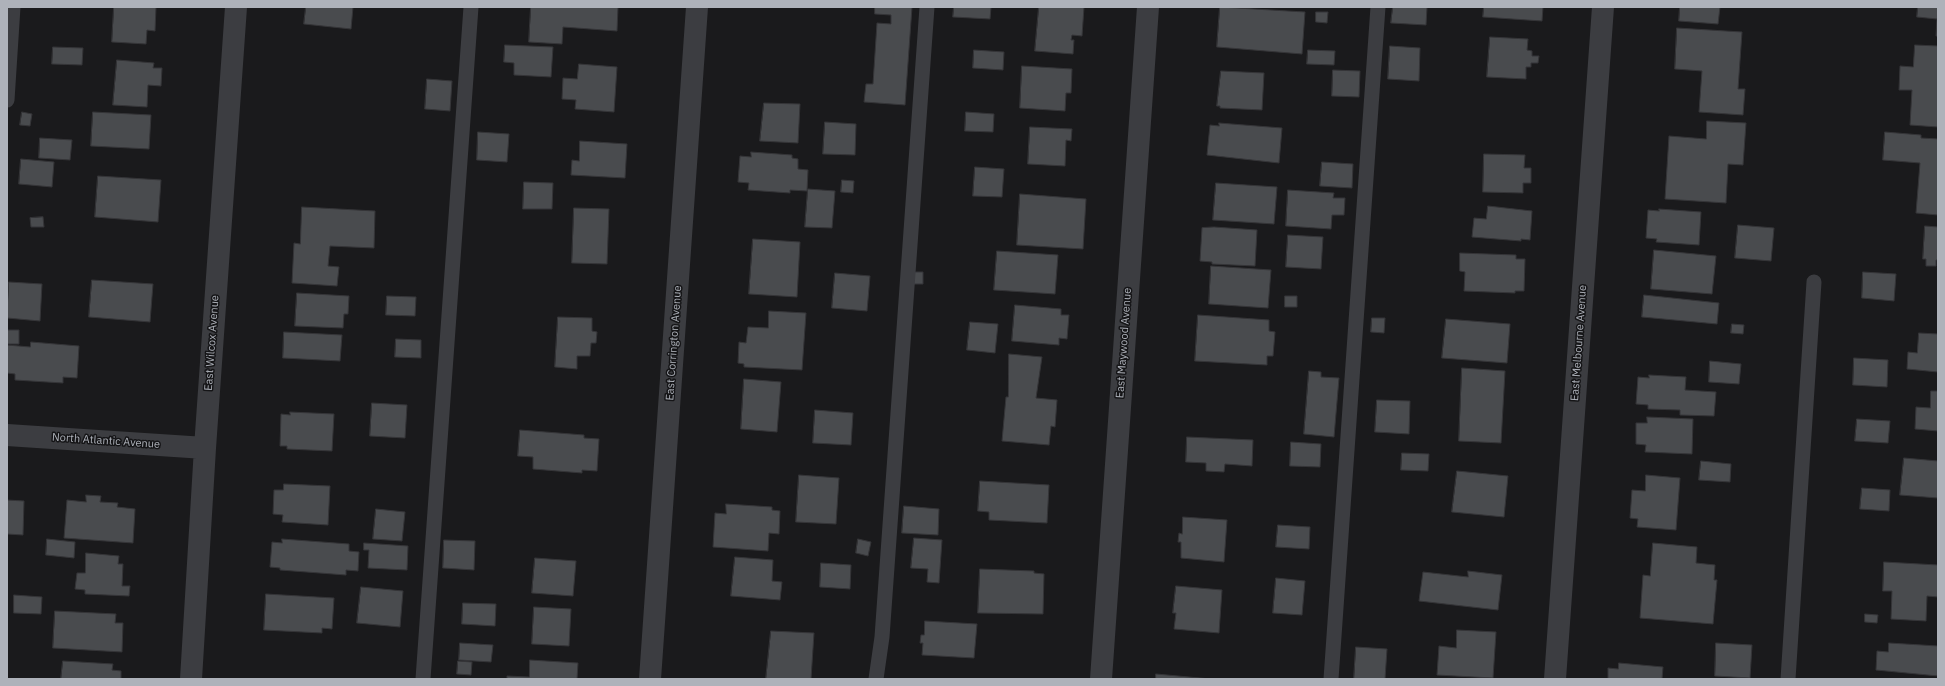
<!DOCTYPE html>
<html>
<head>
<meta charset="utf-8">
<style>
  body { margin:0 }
  #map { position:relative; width:1945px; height:686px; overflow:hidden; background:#1a1a1c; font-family:"IBM Plex Sans",sans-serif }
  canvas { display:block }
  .frame { position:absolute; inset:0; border:8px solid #aeb2ba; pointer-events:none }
</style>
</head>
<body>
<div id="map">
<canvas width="1945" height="686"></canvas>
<div class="frame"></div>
</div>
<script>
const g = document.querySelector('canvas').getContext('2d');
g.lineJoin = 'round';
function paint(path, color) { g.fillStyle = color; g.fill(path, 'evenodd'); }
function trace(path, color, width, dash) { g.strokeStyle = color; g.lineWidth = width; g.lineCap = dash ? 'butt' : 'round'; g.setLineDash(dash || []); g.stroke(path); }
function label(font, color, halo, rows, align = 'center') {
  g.font = font + ' "IBM Plex Sans",sans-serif'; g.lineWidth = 3; g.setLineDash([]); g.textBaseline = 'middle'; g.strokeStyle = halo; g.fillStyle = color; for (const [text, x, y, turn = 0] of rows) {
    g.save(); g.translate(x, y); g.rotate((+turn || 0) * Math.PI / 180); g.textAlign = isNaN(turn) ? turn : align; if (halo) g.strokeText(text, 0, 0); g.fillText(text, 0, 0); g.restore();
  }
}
const building = new Path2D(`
  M114 7H156L155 31 147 30 146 44 112 42Z
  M306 7H353L351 29 304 24Z
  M531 7H618L617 31 563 27 562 44 529 42Z
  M875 7H912L905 105 864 102 866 84H873L877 23 891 24V15L875 14Z
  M954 7H991L990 19 953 17Z
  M1039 7H1084L1082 36 1072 35 1071 40H1074L1073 54 1035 51Z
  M1220 7 1305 12 1302 54 1217 47Z
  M1393 7H1427L1426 25 1391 23Z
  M1484 7H1543L1542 21 1483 17Z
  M1680 7H1720L1718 24 1679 21Z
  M1918 7H1938V36H1936L1937 19 1917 17Z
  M1316 12H1328L1327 23 1316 22Z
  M1677 28 1742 32 1738 89H1745L1743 115 1699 112 1702 71 1675 69Z
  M1490 37 1528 39 1527 50 1532 51V56H1539L1538 63H1531V67H1526V79L1487 77Z
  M505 45 553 47 551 77 514 75V63L504 62Z
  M1915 45 1938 46V127L1910 125 1912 90H1899L1900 66 1913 67Z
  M1390 46 1420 48 1419 81 1388 79Z
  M53 47 83 48 82 65 52 64Z
  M974 50 1004 52 1003 70 973 68Z
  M1308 50 1335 51 1334 65 1307 64Z
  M117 60 154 63 153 68H162L161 86 148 85 147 107 113 105Z
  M579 64 617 67 614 112 575 109 576 100 562 99 563 78 577 79Z
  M1022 66 1072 69 1071 93H1066L1065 111 1020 108Z
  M1333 70 1360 71 1359 97 1332 96Z
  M1221 71 1264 73 1262 110 1220 108V106H1217Z
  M427 79 452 81 450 111 425 109Z
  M764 103 800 104 798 143 760 141Z
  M22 112 32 114 30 126 20 125Z
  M93 112 151 115 149 149 91 146Z
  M966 112 994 114 993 132 965 131Z
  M1707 121 1746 123 1743 165 1728 164 1726 203 1665 199 1669 136 1706 139Z
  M825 122 856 124 855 155 823 154Z
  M1219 123 1282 128 1279 163 1207 155 1210 125 1219 126Z
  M1030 127 1072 129 1071 141 1066 140 1065 166 1028 164Z
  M478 132 509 134 507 162 477 160Z
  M1885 132 1921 135V138L1938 139V215L1916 213 1920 163 1883 160Z
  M40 138 72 140 70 160 39 158Z
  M580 141 627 144 625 178 571 175 572 160 579 161Z
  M751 152 792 155V158L798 159V169L808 170 807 191 790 190V193L748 190 749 183 738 182 740 156 751 157Z
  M1484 154 1525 155 1524 168H1531V183H1523V193L1483 192Z
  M21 159 54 162 52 187 19 184Z
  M1322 162 1353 164 1352 188 1320 186Z
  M975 167 1004 169 1002 197 973 196Z
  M98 176 161 180 158 222 95 217Z
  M842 180 854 181 853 193 841 192Z
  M524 182 553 183 552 209H523Z
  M1216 183 1277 187 1274 224 1213 220Z
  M808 189 835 191 832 228 805 227Z
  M1288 190 1334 193 1333 198H1345L1344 215H1332L1331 229 1286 226Z
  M1020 194 1086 199 1083 249 1017 245Z
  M1488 206 1532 211 1530 240 1521 239V241L1472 237 1474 218 1486 219Z
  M302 207 375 211 374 248 330 246 328 266 339 267 337 286 292 283 294 243 300 244Z
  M574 208 609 209 607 264 572 263Z
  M1659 209 1701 212 1699 245 1656 242 1657 239 1646 238 1648 210 1659 211Z
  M43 217 44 227H31L30 218Z
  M1738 225 1774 228 1771 261 1735 258Z
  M1925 226 1938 227V260H1936V266H1926V259H1923Z
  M1214 227 1257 230 1255 266 1212 264V262L1200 261 1202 228Z
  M1288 235 1323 237 1321 269 1286 267Z
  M753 239 800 242 797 297 749 294Z
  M1654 250 1716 256 1712 294 1651 289Z
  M997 251 1058 255 1055 294 994 290Z
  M1460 253 1516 255V259H1525L1524 291H1515V293L1464 291 1465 272 1460 271Z
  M1211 266 1271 270 1268 308 1209 304Z
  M914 272H923V284H914Z
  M1863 272 1896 274 1894 301 1862 298Z
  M835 273 870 276 867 311 832 308Z
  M92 280 153 284 150 322 89 317Z
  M9 282 42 284 40 321 7 318Z
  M297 293 349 296 348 314H344L343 328 295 326Z
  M1644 295 1719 303 1717 324 1642 317Z
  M387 296 416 297 415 316 386 315Z
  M1285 296H1297V307H1285Z
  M1015 305 1061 309V315H1069L1067 339 1059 338V345L1012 341Z
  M769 311 806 313 802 370 744 367V364L738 363 739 342 746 343 748 327 768 328Z
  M1198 315 1269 320V331L1275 332 1273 356H1267V365L1195 361Z
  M558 317 592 318V331L597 332 596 343H591L590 356H577V369L555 367Z
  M1372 318H1385L1384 333 1371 332Z
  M1446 319 1510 324 1507 363 1442 358Z
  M970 322 998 324 995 353 967 350Z
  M1732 324 1744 325 1743 334 1731 333Z
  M7 330H19V344H7Z
  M284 332 342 335 340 361 283 358Z
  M1919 333 1938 334V372L1907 369 1908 352 1917 353Z
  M396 339 421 340V358L395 357Z
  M31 342 79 346 77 378 63 377V383L15 380V374L7 373V345L30 347Z
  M1009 354 1042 357 1036 398 1057 400 1055 427 1051 426 1049 445 1002 441 1006 397H1008Z
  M1854 358 1888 360 1887 387 1853 385Z
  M1710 361 1741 364 1739 384 1709 382Z
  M1462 368 1505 371 1501 443 1459 441Z
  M1309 371 1321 372V377L1339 378 1334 437 1304 434Z
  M1649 375 1686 377 1685 390 1716 392 1714 416 1680 415V410L1648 409V405L1636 404 1638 377 1649 378Z
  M744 379 781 382 777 432 741 429Z
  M1931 391H1938V431L1915 429 1916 407 1930 408Z
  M1377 400 1410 401 1409 434 1375 432Z
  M372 403 407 405 405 438 370 436Z
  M815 410 853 413 851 445 813 443Z
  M290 412 334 414 332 451 287 449V446H280L281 414 290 415Z
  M1647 417 1693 419 1692 454 1645 452 1646 445 1636 444V423H1647Z
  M1857 419 1890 421 1888 443 1855 441Z
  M520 430 584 435V438L599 439 597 471 582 470V473L533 469V457L518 456Z
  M1187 437 1253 440 1252 466 1225 464 1224 472 1206 471V463L1186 462Z
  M1291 442 1321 444 1320 467 1290 466Z
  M1402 453 1429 454 1428 471 1401 470Z
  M1904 458 1938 461V498L1900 495Z
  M1701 461 1731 464 1730 482 1699 480Z
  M1457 471 1508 476 1504 517 1452 512Z
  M799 475 839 478 836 524 796 522Z
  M1646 475 1680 478 1676 530 1637 527 1638 519 1630 518 1632 490 1645 491Z
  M980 481 1049 485 1047 523 989 520V512L978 511Z
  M284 484 330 486 328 525 282 522 283 515 273 514 274 490H283Z
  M1862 488 1890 490 1889 511 1860 509Z
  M86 495 101 496 100 502 118 503 117 507 135 509 133 543 64 538 67 500 86 502Z
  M7 500 24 501 23 535 7 534Z
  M726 504 772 507V510L780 511 779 534 769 533 768 551 713 547 715 513 726 514Z
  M904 506 939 509 938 535 902 533Z
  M376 509 405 512 402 541 373 539Z
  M1183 517 1227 520 1224 562 1181 558V542H1178L1179 533 1182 534Z
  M1278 525 1310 527 1309 549 1276 547Z
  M914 538 942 540 939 583 927 582 928 569 911 568Z
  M47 539 75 542 74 558 46 555Z
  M282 539 349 544V551L359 552 358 571 346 570V575L280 570V568L270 567 272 542 282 543Z
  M858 539 871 542 868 556 856 553Z
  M444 540 475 541 474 570 443 568Z
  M364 543 408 546 407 570 368 568 369 550H364Z
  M1653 543 1697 547 1696 563 1715 565 1714 580H1717L1713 624 1640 618 1643 575 1650 576Z
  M86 553 119 556 118 564H123L122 586H130L129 596 85 594V590L75 589 77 573H85Z
  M735 557 773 560 772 581 782 582 780 600 731 596Z
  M535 558 576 561 573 596 532 593Z
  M1884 562 1938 565V597L1927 596 1926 621 1891 619 1892 591H1883Z
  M821 563 851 565 850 589 820 587Z
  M980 569 1034 571V573L1044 574 1043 614 978 613Z
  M1468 571 1502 575 1498 610 1419 601 1423 572 1468 577Z
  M1276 578 1305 581 1302 615 1273 613Z
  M1176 586 1222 590 1219 633 1174 629 1176 613H1173Z
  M361 587 403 591 400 627 357 623Z
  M266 594 334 598 332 629 322 628V633L264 630Z
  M14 595 42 597 41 614 14 613Z
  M463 603 496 604 495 626 462 624Z
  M534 607 571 609 569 646 532 644Z
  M55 611 116 614 115 623H123L122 652 53 648Z
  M1865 614 1878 615 1877 623 1865 622Z
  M925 621 977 624 974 658 922 655 923 643H920L921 635H924Z
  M1457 630 1496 632 1493 678 1437 675 1439 646 1456 648Z
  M771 631 814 633 811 679H766Z
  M460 643 493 645 491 662 459 660Z
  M1716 643 1752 645 1750 678 1715 676Z
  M1889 643 1938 646V676L1876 670 1877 651 1888 652Z
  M1356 647 1387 649 1385 679H1354Z
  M530 660 578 663 577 679H507V676L529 677Z
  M63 661 113 664 112 670 121 671V679H61Z
  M458 661 472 662 471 675 457 674Z
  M1619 663 1663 667 1662 679H1665H1608V668L1618 669Z
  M1156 674 1211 679H1156Z`);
const lane = new Path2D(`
  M7 100 13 7
  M423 679 471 7
  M876 679 882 637 927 7
  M1331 679 1378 7
  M1788 679 1814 282`);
const street = new Path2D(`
  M7 435 205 448
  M191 679 205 448 236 7
  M650 679 697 7
  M1101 679 1148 7
  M1555 679 1603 7`);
const streetNames = [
  ["East Wilcox Avenue",212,343,-86],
  ["East Corrington Avenue",674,343,-86],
  ["East Maywood Avenue",1124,343,-86],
  ["East Melbourne Avenue",1579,343,-86],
  ["North Atlantic Avenue",106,441,4]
];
paint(building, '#494b4e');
trace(building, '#353538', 1);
trace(lane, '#3c3d41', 15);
trace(street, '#3c3d41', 22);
label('11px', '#aeb2ba', '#151517', streetNames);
</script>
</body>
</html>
